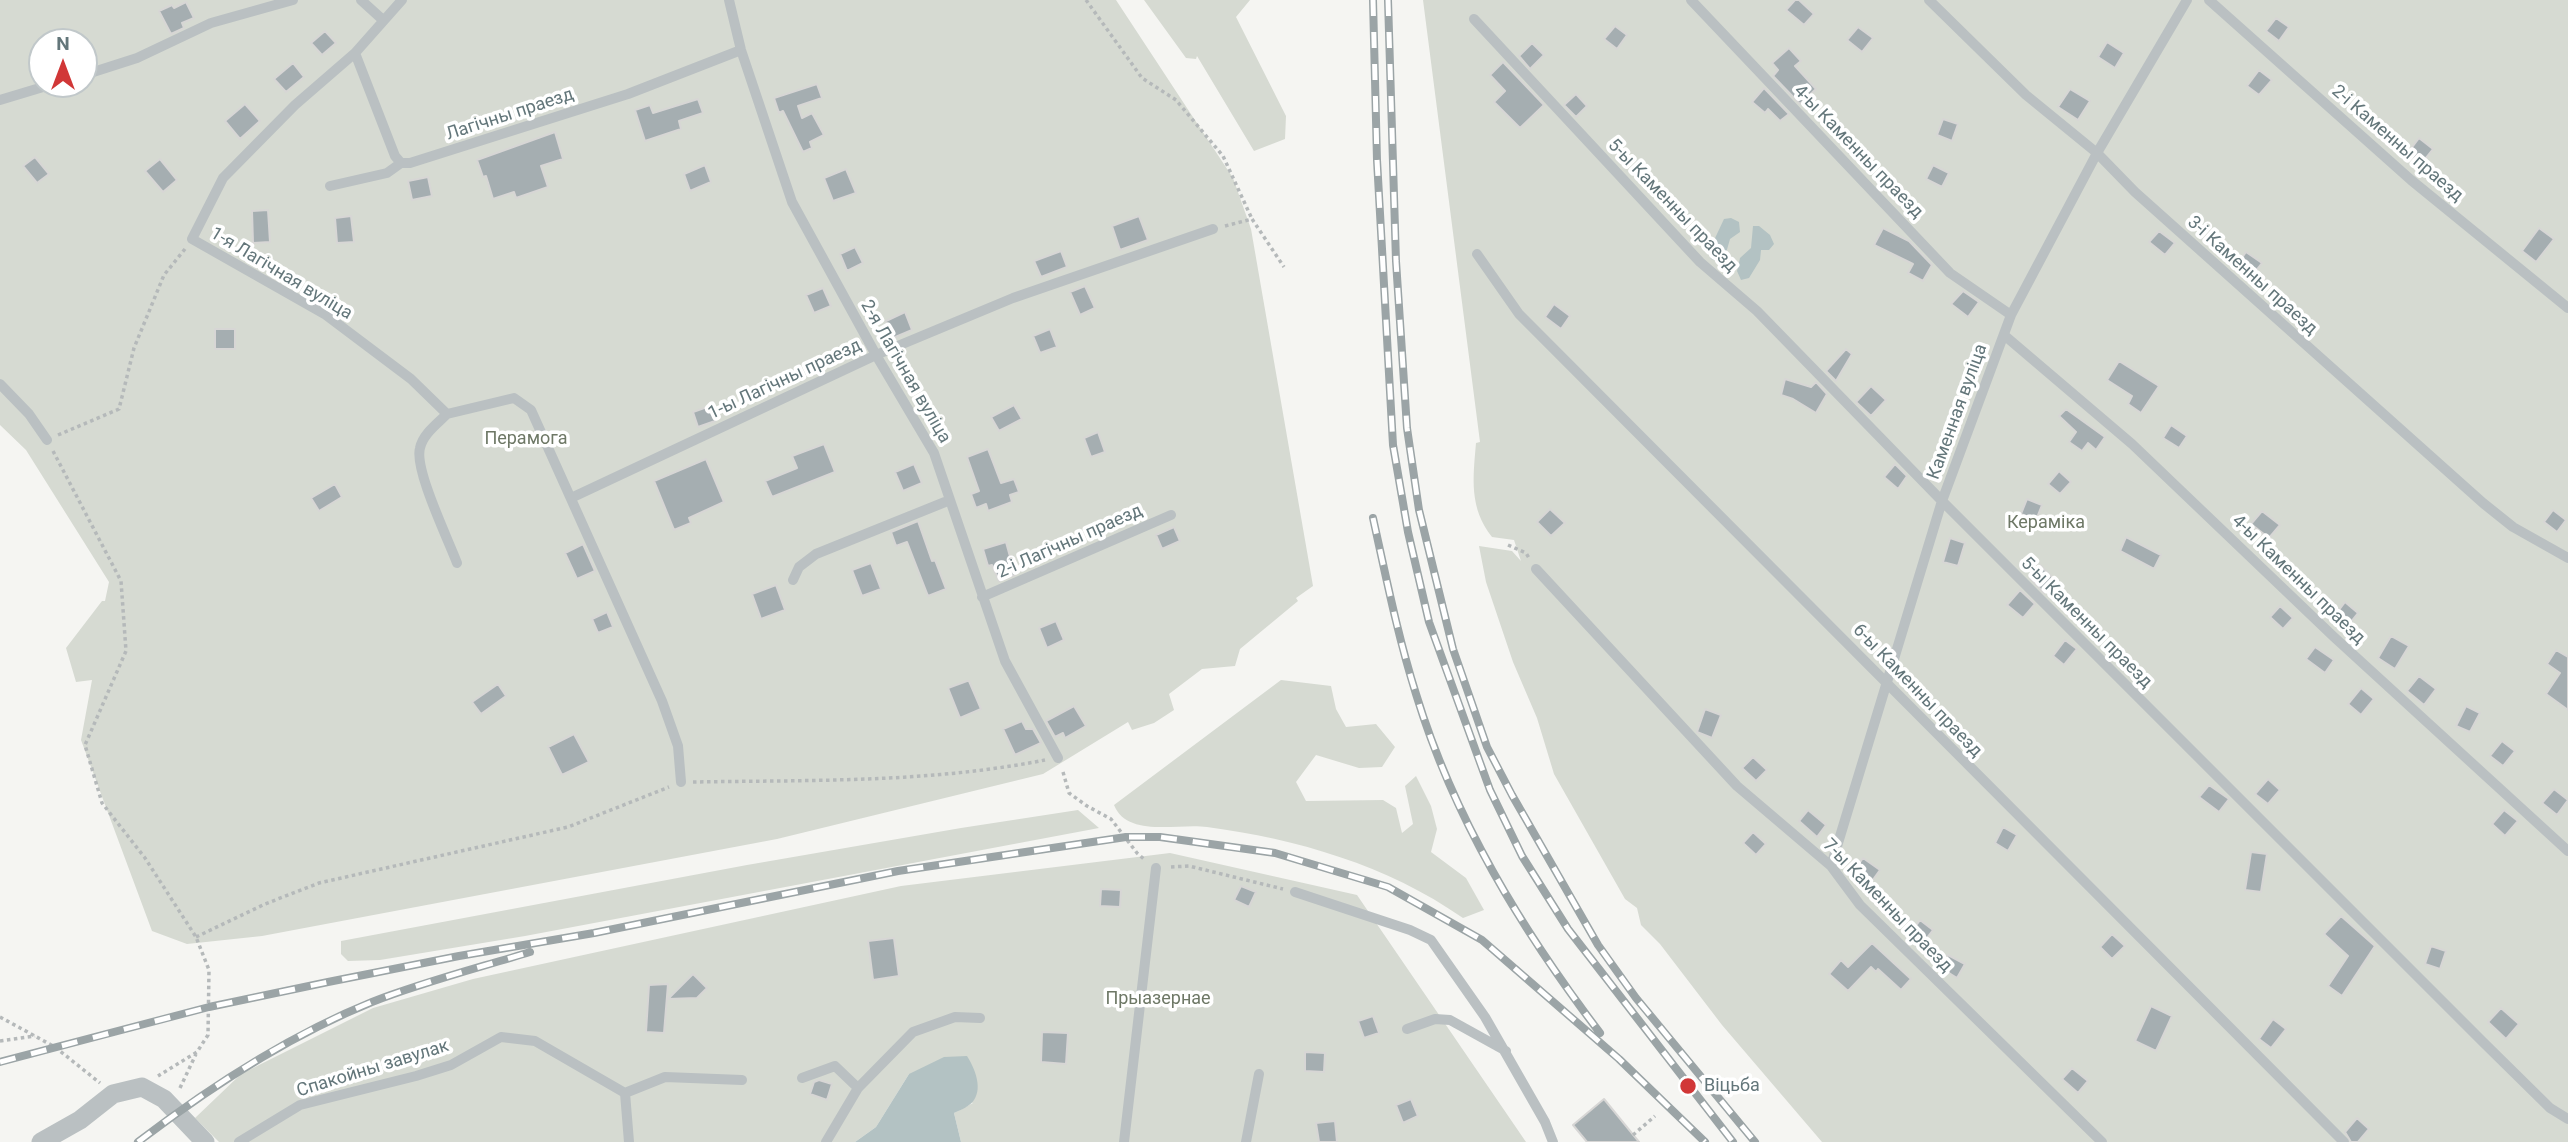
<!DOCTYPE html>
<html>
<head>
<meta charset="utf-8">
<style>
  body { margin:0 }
  #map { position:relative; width:2568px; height:1142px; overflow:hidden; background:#f5f5f2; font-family:Roboto,sans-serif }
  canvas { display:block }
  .north { position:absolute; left:28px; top:28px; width:70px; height:70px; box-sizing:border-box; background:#fff; border:2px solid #c1c8ca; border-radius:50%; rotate:0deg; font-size:19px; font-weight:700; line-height:28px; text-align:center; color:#63767a }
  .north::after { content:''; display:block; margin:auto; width:24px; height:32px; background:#d13737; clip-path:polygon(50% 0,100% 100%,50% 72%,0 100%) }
</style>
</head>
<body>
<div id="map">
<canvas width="2568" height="1142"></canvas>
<div class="north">N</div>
</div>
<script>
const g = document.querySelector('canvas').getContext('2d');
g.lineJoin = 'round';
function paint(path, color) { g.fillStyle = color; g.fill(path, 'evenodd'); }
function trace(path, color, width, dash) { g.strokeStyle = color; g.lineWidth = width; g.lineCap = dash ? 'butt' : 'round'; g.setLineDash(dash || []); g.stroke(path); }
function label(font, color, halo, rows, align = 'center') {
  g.font = font + ' Roboto,sans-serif'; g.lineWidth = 7; g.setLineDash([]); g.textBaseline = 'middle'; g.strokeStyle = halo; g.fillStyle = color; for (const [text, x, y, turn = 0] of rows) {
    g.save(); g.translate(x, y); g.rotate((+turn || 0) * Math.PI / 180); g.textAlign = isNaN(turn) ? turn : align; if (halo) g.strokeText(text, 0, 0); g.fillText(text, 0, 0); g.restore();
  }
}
const green = new Path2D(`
  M0 0H1116L1233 178 1251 229 1313 586 1296 598 1298 601 1240 649 1235 666 1202 669 1169 694 1174 710 1154 723 1132 730 1128 722 1043 774 777 839 262 936 187 944 152 931 81 740 92 680 76 682 66 648 102 601H105L109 582 26 450 0 425ZM42 42H84V84H42Z
  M1144 0H1250L1236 17 1286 116 1285 139 1254 151 1197 56 1196 59 1186 58Z
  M1423 0H2568V1142H1822L1722 1025 1660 944 1641 925 1637 908 1625 899 1554 774 1537 718 1513 662 1486 582 1479 546 1512 551 1521 561 1514 540 1492 537C1469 508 1473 478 1476 443L1480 442Z
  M1281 680 1331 686 1336 709 1346 727 1376 724 1395 747 1382 767 1359 768 1316 755 1296 782 1306 801 1383 800 1396 808 1402 833 1413 824 1405 786 1416 776 1431 806 1437 829 1431 852 1466 878 1484 910 1463 918C1387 865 1297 839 1207 827 1178 823 1127 838 1114 805Z
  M1078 810 1099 828 525 936 380 960 348 961 341 954V941L747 865 961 828Z
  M1170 853 1357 895 1526 1142H961L954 1113 973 1103 909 1074 876 1127 855 1142H219L195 1118 241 1074 373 1008 473 979 901 886Z`);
const water = new Path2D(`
  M1731 218 1739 222 1740 232 1730 239 1726 253 1719 262 1711 259 1709 251 1724 219Z
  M1753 226H1759L1770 235 1774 244 1769 250H1761L1760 260 1749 278 1741 280 1737 271 1740 258 1751 248Z
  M967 1056C974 1067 983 1087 974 1100 970 1106 961 1110 954 1113L961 1142H855L876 1127 909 1074 944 1057Z`);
const building = new Path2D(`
  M1795 0H1799L1814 14 1804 25 1786 10Z
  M186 2 194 18 182 23 184 28 171 34 159 11 172 5 174 8Z
  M2276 18 2289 27 2279 41 2266 31Z
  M1615 26 1627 35 1617 49 1604 39Z
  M1858 27 1873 38 1862 52 1847 40Z
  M325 31 336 43 322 55 311 43Z
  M2107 42 2124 53 2115 68 2098 57Z
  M1532 43 1544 55 1530 69 1519 56Z
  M1789 48 1801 61 1795 66 1816 89 1800 104 1773 76 1778 70 1772 63Z
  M1503 62 1544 105 1520 128 1494 102 1505 91 1490 75Z
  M293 63 304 77 286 92 274 79Z
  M2259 70 2272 80 2259 95 2247 86Z
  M817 84 822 98 798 106 802 118 812 113 824 135 810 142 812 148 803 152 783 111 779 113 774 98Z
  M1764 88 1789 114 1780 121 1768 109 1765 113 1752 102Z
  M2070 89 2090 101 2078 120 2058 107Z
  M1576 94 1587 106 1576 117 1564 105Z
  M698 99 703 113 679 121 681 129 645 141 635 110 650 105 653 113Z
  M245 104 260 121 240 139 225 121Z
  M1943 119 1958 124 1952 141 1937 135Z
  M555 132 563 159 541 166 548 187 516 198 514 192 493 199 486 176 483 177 477 160Z
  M2419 138 2433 149 2421 164 2407 154Z
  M35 157 49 174 37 183 23 166Z
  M160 159 177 180 163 192 145 171Z
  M705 165 711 182 690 191 684 174Z
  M1933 165 1949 173 1942 187 1926 179Z
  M846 169 856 193 833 201 824 178Z
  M428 177 432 196 412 200 408 181Z
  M268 210 270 242 253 243 252 211Z
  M351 216 354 242 337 243 335 218Z
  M1139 216 1148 240 1120 250 1112 226Z
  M1883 228 1909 241 1932 265 1923 281 1908 273 1913 264 1874 245Z
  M2539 228 2554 239 2536 262 2522 251Z
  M2159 231 2175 243 2165 255 2149 242Z
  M855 247 863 263 847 271 840 254Z
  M1061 251 1067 267 1041 277 1034 261Z
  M2246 252 2262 263 2251 277 2236 266Z
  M1085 286 1095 308 1080 315 1070 292Z
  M823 288 831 306 814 313 806 295Z
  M1963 291 1979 302 1968 317 1951 304Z
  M1554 304 1570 316 1561 329 1545 317Z
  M905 312 912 330 893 338 886 321Z
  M215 329H235V349H215Z
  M1050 329 1057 347 1040 353 1033 336Z
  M1846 349 1852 354 1836 381 1826 371Z
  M2119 361 2159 386 2141 413 2128 404 2132 396 2107 380Z
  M1785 379 1811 387 1816 382 1827 394 1816 413 1793 399 1781 395Z
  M1871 386 1886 400 1871 416 1856 402Z
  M1014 405 1022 419 999 431 991 417Z
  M710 406 715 421 698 427 693 412Z
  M2066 409 2105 437 2096 450 2088 443 2082 451 2069 442 2076 432 2059 416Z
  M2171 425 2187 436 2179 448 2163 438Z
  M1098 432 1105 452 1091 457 1084 438Z
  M824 444 835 472 772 497 765 481 797 468 792 456Z
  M988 449 1001 483 1014 479 1019 492 1010 495 1012 502 988 511 986 504 976 508 971 494 979 491 967 457Z
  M706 459 724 502 689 518 691 523 674 530 654 481Z
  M914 464 922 483 903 491 895 472Z
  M1895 464 1907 476 1898 489 1884 477Z
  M2059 471 2071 482 2060 494 2048 484Z
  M335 484 342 497 319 511 311 498Z
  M2027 499 2042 505 2036 520 2021 514Z
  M1550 509 1565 523 1551 536 1537 522Z
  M2553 510 2566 520 2557 532 2544 522Z
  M2262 511 2280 525 2269 538 2251 524Z
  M918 521 932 561 935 560 946 589 928 596 907 542 896 546 891 532Z
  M1174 527 1180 541 1162 549 1156 535Z
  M2126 537 2161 555 2154 569 2120 551Z
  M1950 538 1965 543 1958 566 1943 562Z
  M1006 542 1015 575 999 581 992 565 988 566 983 549Z
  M583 544 595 571 577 579 565 553Z
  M871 563 881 589 862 596 852 570Z
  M2040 565 2055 580 2044 593 2030 578Z
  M776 585 785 610 761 619 752 594Z
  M2020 590 2035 604 2023 618 2007 605Z
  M2345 602 2358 613 2346 628 2333 618Z
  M2280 606 2293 618 2283 629 2270 617Z
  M607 612 613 627 598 633 592 619Z
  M1056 621 1064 640 1047 648 1039 628Z
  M2391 636 2409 646 2395 669 2378 658Z
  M2065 640 2077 649 2064 665 2053 656Z
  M2315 647 2334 660 2325 673 2306 659Z
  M2556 650 2568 657V710L2546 694 2560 673 2547 664Z
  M2419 676 2436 689 2424 705 2407 691Z
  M967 681H969L981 709 960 718 948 688Z
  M498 684 506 696 481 714 472 702Z
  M2361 688 2374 699 2361 715 2348 704Z
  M1074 706 1086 726 1065 738 1063 733 1055 737 1046 721Z
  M2466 706 2480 713 2470 732 2456 726Z
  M1705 709 1721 715 1712 738 1697 732Z
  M1022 721 1026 729H1033L1041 743 1015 755 1003 729Z
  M574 734 589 762 562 775 548 747Z
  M2502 741 2515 751 2503 766 2490 756Z
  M1753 757 1767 770 1756 781 1742 768Z
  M2268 779 2280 790 2268 804 2255 794Z
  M2209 785 2229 799 2219 812 2199 797Z
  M2554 789 2568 800 2557 815 2542 803Z
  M1808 810 1826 825 1817 837 1799 821Z
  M2504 810 2518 821 2505 836 2492 824Z
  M2003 827 2017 835 2008 851 1995 843Z
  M1753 832 1766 844 1756 855 1743 843Z
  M2251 852 2267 854 2261 892 2245 890Z
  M1863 858 1880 870 1867 888 1853 878V872Z
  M1241 886 1256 892 1249 907 1234 900Z
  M1101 889 1121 890 1120 907 1100 906Z
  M2341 916 2375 946 2342 996 2328 986 2348 956 2324 934Z
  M1920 920 1933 930 1923 943 1910 934Z
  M2112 934 2125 946 2112 959 2100 947Z
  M894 938 899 976 873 980 868 941Z
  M1872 943 1911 979 1901 990 1878 969 1876 972 1871 967 1848 991 1829 974 1841 960 1848 967Z
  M2431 946 2446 951 2440 969 2425 964Z
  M1948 955 1965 964 1957 978 1941 968Z
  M693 974 707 988 697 998 668 999Z
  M668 984 664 1033 646 1032 649 985Z
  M2151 1006 2172 1016 2156 1051 2135 1041Z
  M2501 1008 2519 1024 2506 1039 2488 1022Z
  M1373 1016 1379 1033 1364 1038 1358 1021Z
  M2273 1019 2286 1029 2271 1048 2259 1039Z
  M1042 1032 1068 1033 1066 1064 1041 1062Z
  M1305 1052 1325 1053 1324 1072 1305 1071Z
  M2072 1068 2088 1081 2078 1093 2062 1079Z
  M819 1080 832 1084 827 1100 810 1094 814 1082Z
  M1411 1099 1418 1116 1403 1123 1396 1105Z
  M1604 1099 1639 1142H1587L1573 1125Z
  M2357 1118 2369 1129 2358 1142H2351L2345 1132Z
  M1335 1121 1337 1142H1319L1316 1123Z`);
const path = new Path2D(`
  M1086 0 1142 78 1176 100 1223 156 1252 219
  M1225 226 1252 219 1284 267
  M58 435 119 409 134 348 164 275 185 249
  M53 451 121 581 126 651 85 745 102 803 145 858 196 937 209 970 208 1035 197 1052 158 1076
  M1508 545 1526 553 1529 558
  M1063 772 1069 793 1087 806 1111 819 1137 853 1145 860
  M693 782C811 780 929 783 1045 760
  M1171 867 1189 866 1283 889
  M196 937 265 904 319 883 568 827 669 787
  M0 1017 55 1047 100 1083
  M0 1041 35 1036
  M180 1088 196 1054
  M1633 1135 1655 1116`);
const lane = new Path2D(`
  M361 0 383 20
  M402 0 355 53 295 105 223 178 192 239 326 315 411 379 447 414 514 398 531 410 662 701 678 746 681 782
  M729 0 741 50 792 202 876 355 934 453 1005 661 1058 758
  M1691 0 1950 273 2011 315
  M1929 0 2026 95 2097 153 2135 192 2483 503 2513 527 2568 558
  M2209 0 2411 180 2568 308
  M1474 19 1700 262 1757 311 1942 501 2484 1043 2550 1108 2568 1119
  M355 53 395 156 401 163H410L628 94 741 50
  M84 75 137 58 211 23 293 0
  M0 100 53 84
  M330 186 387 173 401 163
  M1477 254 1519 314 2344 1142
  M2004 335 2132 444 2334 637 2568 851
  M0 384 29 414 47 440
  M447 414C437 424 423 434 420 448 414 469 448 539 457 563
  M571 498 876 355 1013 298 1213 229
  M1536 569 1737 786 1831 866 1860 905 2102 1142
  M793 580 799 567 816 554 950 500
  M982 597 1171 515
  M1831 866 1942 501 2011 315 2097 153 2187 0
  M1295 892 1410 930 1431 940 1485 1017 1545 1122 1553 1142
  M1407 1029 1435 1019 1450 1020 1506 1051
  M802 1078 835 1066 858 1088
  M625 1093 665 1077 742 1080
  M239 1142 300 1105 416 1076 451 1065 501 1037 535 1041 625 1093 629 1142
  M826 1142 858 1088 913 1032 955 1017 980 1018
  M1124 1142 1156 868
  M1246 1142 1259 1074`);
const street = new Path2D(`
  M41 1142 80 1120 113 1094 142 1087 164 1099 205 1142`);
const rail = new Path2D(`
  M1373 0 1377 160 1393 445 1408 532 1429 622 1490 790 1522 856 1568 929 1733 1142
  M1388 0 1396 261 1407 428 1419 510 1453 649 1487 747 1512 795 1598 945 1636 998 1755 1142
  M1373 518C1386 577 1398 637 1416 694 1454 819 1522 930 1600 1033
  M0 1062 209 1007 328 982 459 956 594 933 898 871 1126 837H1160L1275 853 1388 887 1482 940 1619 1059 1705 1142
  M138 1142C210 1087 288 1036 372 1002 423 982 478 968 530 952`);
const markers = [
  [1688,1086,9,"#d13737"]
];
const streetNames = [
  ["Лагічны праезд",510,115,-18],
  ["2-і Каменны праезд",2397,144,41],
  ["4-ы Каменны праезд",1858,152,46],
  ["5-ы Каменны праезд",1672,206,46],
  ["1-я Лагічная вуліца",281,274,31],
  ["3-і Каменны праезд",2252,276,42],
  ["2-я Лагічная вуліца",905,372,60],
  ["1-ы Лагічны праезд",785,380,-25],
  ["Каменная вуліца",1958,412,-70],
  ["2-і Лагічны праезд",1070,542,-24],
  ["4-ы Каменны праезд",2298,580,44],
  ["5-ы Каменны праезд",2086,623,45],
  ["6-ы Каменны праезд",1917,691,46],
  ["7-ы Каменны праезд",1887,906,46],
  ["Спакойны завулак",373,1069,-17]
];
const parkNames = [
  ["Перамога",526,439],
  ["Кераміка",2046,523],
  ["Прыазернае",1158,999]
];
const poiNames = [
  ["Віцьба",1704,1086]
];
paint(green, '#d6dad2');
paint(water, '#b3c2c3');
paint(building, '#a5aeb1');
trace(building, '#d7d6d5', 2);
trace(path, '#b5b9ba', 3.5, [3.5, 3.5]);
trace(lane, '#bac0c2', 10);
trace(street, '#bac0c2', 19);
trace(rail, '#9ba4a6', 8);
trace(rail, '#fff', 5, [16]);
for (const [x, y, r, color] of markers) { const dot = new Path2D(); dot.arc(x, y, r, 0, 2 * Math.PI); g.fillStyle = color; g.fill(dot); trace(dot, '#fff', 2.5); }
label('18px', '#63767a', '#fff', streetNames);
label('18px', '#6e7866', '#fff', parkNames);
label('18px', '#63767a', '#fff', poiNames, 'left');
</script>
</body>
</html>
